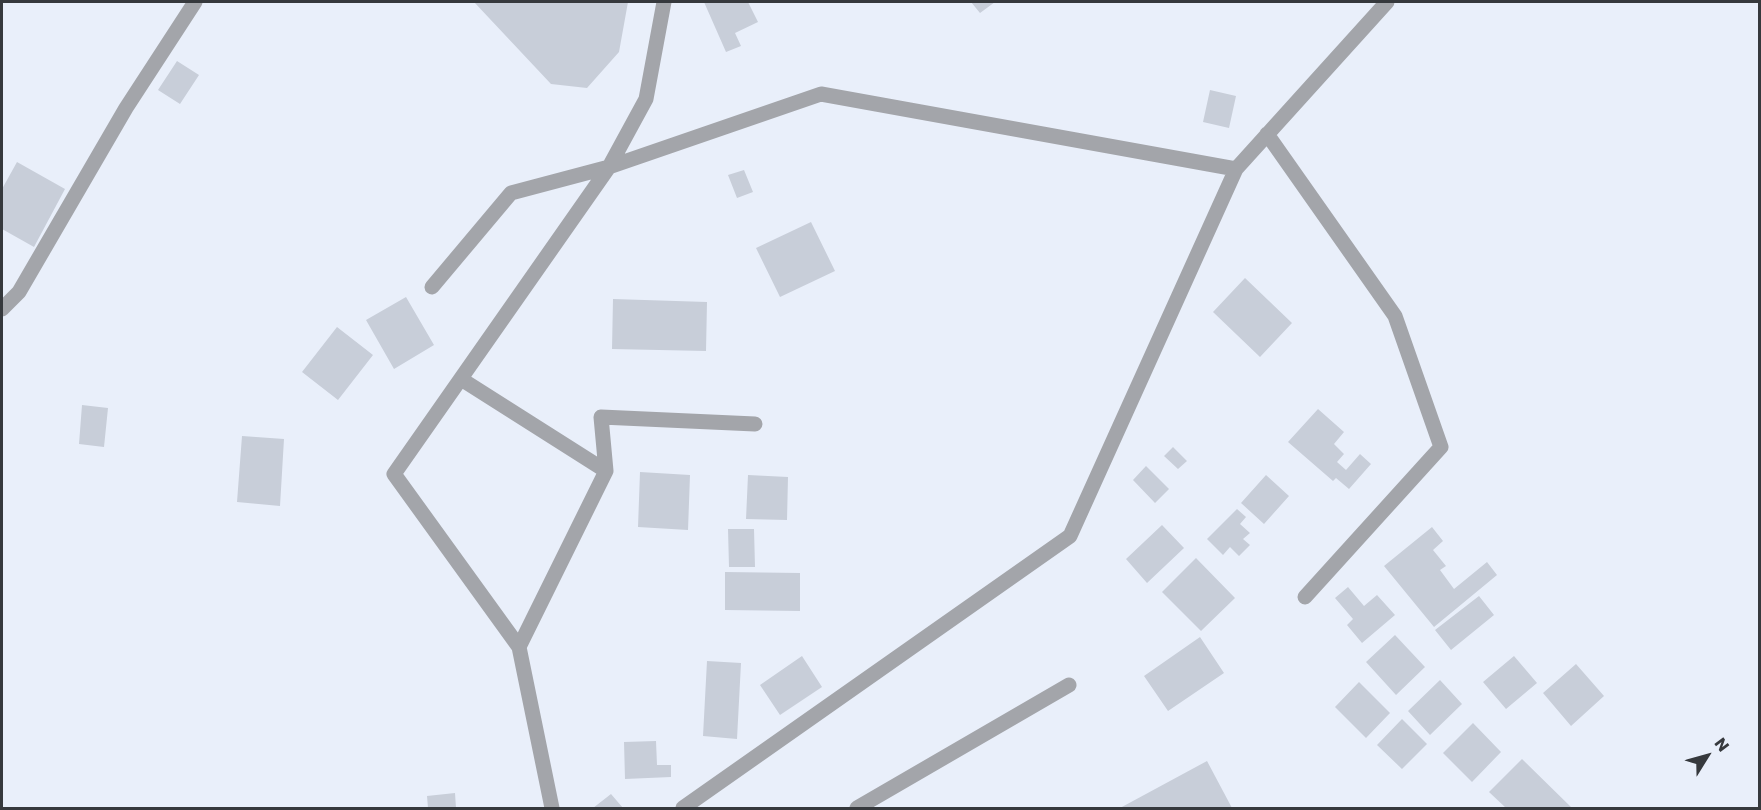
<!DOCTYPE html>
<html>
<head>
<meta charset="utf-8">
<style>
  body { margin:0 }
  #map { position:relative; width:1761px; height:810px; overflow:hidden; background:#e9effa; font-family:Poppins,sans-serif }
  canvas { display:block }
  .frame { position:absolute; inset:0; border:3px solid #36393d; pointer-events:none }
  .north { position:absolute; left:1677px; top:726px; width:60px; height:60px; -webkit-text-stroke:4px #e9effa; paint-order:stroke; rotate:53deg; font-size:16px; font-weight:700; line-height:24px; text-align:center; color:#36393d }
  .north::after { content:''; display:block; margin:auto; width:21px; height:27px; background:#36393d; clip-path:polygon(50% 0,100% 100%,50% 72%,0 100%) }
</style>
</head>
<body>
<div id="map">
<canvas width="1761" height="810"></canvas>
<div class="frame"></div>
<div class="north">N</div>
</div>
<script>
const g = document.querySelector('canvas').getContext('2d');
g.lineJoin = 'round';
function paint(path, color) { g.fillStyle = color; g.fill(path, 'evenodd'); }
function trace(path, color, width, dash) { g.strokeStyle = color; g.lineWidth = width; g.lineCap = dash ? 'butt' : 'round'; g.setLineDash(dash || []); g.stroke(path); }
const building = new Path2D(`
  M474 2H628L619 52 587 88 551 84Z
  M704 2H748L758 22 735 33 741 46 726 52Z
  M971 2H995L980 13Z
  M177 61 199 75 180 104 158 90Z
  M1210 90 1236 96 1229 128 1203 122Z
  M17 162 65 189 34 247 2 229V189Z
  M744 170 753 192 737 198 728 175Z
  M811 222 835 271 780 297 756 248Z
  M1245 278 1292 323 1260 357 1213 312Z
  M406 297 434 345 394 369 366 320Z
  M613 299 707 302 706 351 612 349Z
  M337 327 373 355 338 400 302 372Z
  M82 405 108 408 104 447 79 444Z
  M1318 409 1344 432 1334 444 1344 454 1337 462 1346 470 1360 454 1371 464 1349 489 1336 478 1333 481 1288 442Z
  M242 436 284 439 280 506 237 502Z
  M1173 447 1187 461 1178 469 1164 456Z
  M1146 466 1169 489 1155 503 1133 480Z
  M640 472 690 475 688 530 638 527Z
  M748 475 788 477 787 520 746 519Z
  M1266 475 1289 496 1264 524 1241 503Z
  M1237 509 1246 517 1240 524 1250 533 1243 539 1250 545 1239 556 1230 547 1223 555 1207 539Z
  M1162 525 1184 548 1147 583 1126 559Z
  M1432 527 1443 541 1433 550 1446 566 1440 570 1454 589 1487 562 1497 575 1434 627 1384 566Z
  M728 529H754L755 567H729Z
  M1196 558 1235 598 1201 631 1162 592Z
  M725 572 800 573V611L725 610Z
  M1348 587 1364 606 1377 595 1395 615 1362 643 1347 625 1353 619 1335 598Z
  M1479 596 1494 615 1451 650 1435 630Z
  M1395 635 1425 667 1396 695 1366 662Z
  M1200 637 1224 673 1168 711 1144 676Z
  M802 656 822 687 780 715 760 685Z
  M1514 656 1537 683 1506 709 1483 682Z
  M707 661 741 663 737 739 703 736Z
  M1576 664 1604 696 1571 726 1543 693Z
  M1440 680 1462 704 1430 735 1408 711Z
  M1359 682 1390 713 1366 738 1335 707Z
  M1402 719 1427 744 1402 769 1377 745Z
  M1473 723 1501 752 1472 782 1443 753Z
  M656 741 657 765H671V777L625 779 624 742Z
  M1522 759 1572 808H1506L1489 792Z
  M1207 761 1232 808H1120Z
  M455 793 456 808H428L427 796Z
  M611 794 623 808H593Z`);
const minor = new Path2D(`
  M1267 134 1395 316 1441 447 1305 597
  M432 287 511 193 609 167 821 94 1236 169
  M2 309 19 292 126 108 195 2
  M461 379 606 471 519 647
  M606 471 601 417 755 424
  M552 808 519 647 394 474 609 167 646 99 664 2
  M683 808 1070 536 1236 169 1387 2
  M857 808 1069 685`);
paint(building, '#c8ced9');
trace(minor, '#a3a5aa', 15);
</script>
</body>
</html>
